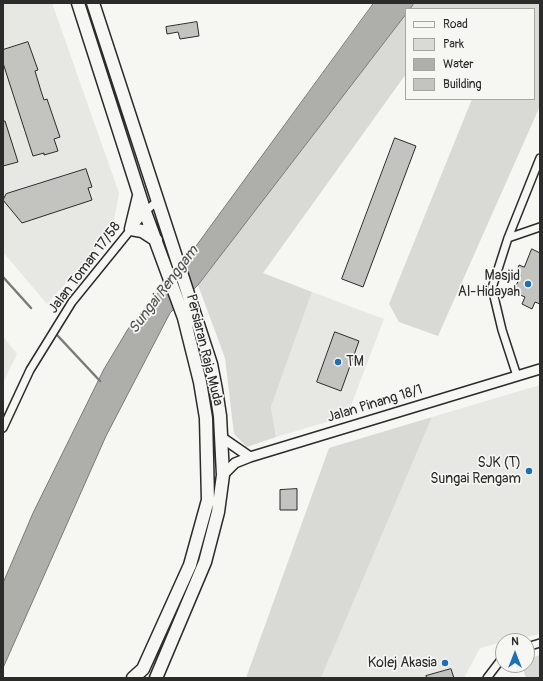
<!DOCTYPE html>
<html>
<head>
<meta charset="utf-8">
<style>
  body { margin:0 }
  #map { position:relative; width:543px; height:681px; overflow:hidden; background:#f6f6f2; font-family:Pangolin,sans-serif }
  canvas { display:block }
  .frame { position:absolute; inset:0; border:4px solid #2b2b2b; pointer-events:none }
  .legend { position:absolute; left:405px; top:8px; width:130px; height:92px; box-sizing:border-box; background:#f6f6f2; border:1px solid #a5a5a2; margin:0; padding:5px 7px; list-style:none; font-size:12px; color:#2b2b2b }
  .legend li { display:flex; align-items:center; gap:8px; height:20px }
  .legend b { width:20px; border:1px solid #a5a5a2 }
  .north { position:absolute; left:495px; top:633px; width:40px; height:40px; box-sizing:border-box; background:#f6f6f2; border:1px solid #a5a5a2; border-radius:50%; rotate:0deg; font-size:11px; font-weight:700; line-height:16px; text-align:center; color:#2b2b2b }
  .north::after { content:''; display:block; margin:auto; width:14px; height:18px; background:#1f6fb2; clip-path:polygon(50% 0,100% 100%,50% 72%,0 100%) }
</style>
</head>
<body>
<div id="map">
<canvas width="543" height="681"></canvas>
<div class="frame"></div>
<ul class="legend">
<li><b style="height:5px;background:#f6f6f2"></b>Road</li>
<li><b style="height:11px;background:#d9d9d5"></b>Park</li>
<li><b style="height:11px;background:#aeaeab"></b>Water</li>
<li><b style="height:11px;background:#c3c3c0"></b>Building</li>
</ul>
<div class="north">N</div>
</div>
<script>
const g = document.querySelector('canvas').getContext('2d');
g.lineJoin = 'round';
function paint(path, color) { g.fillStyle = color; g.fill(path, 'evenodd'); }
function trace(path, color, width, dash) { g.strokeStyle = color; g.lineWidth = width; g.lineCap = dash ? 'butt' : 'round'; g.setLineDash(dash || []); g.stroke(path); }
function label(font, color, halo, rows, align = 'center') {
  g.font = font + ' Pangolin,sans-serif'; g.lineWidth = 3.5; g.setLineDash([]); g.textBaseline = 'middle'; g.strokeStyle = halo; g.fillStyle = color; for (const [text, x, y, turn = 0] of rows) {
    g.save(); g.translate(x, y); g.rotate((+turn || 0) * Math.PI / 180); g.textAlign = isNaN(turn) ? turn : align; if (halo) g.strokeText(text, 0, 0); g.fillText(text, 0, 0); g.restore();
  }
}
const built = new Path2D(`
  M3 3H52L119 193 112 232 47 304 3 252Z
  M312 292 384 319 347 416 276 437 271 407Z
  M3 336 17 354 3 383Z
  M540 385V634L509 641H503V642L480 648 464 678H321L432 417Z`);
const green = new Path2D(`
  M414 3H540V106L438 336 399 322 389 304 472 99H534V9H410Z
  M406 14V74L263 273 312 292 271 407 276 437 247 447 234 434 225 358 198 285Z
  M432 417 321 678H246L329 448Z
  M540 655V678H526L522 665H527V659Z`);
const water = new Path2D(`
  M374 3H414L410 9H406V14L198 285 170 313 106 436 3 668V583L33 513 104 369 128 329 188 257Z`);
const stream = new Path2D(`
  M3 277 31 308
  M57 335 100 381`);
const building = new Path2D(`
  M197 22 199 36 180 39 178 32 167 34 166 27Z
  M28 42 38 70 35 71 41 91 44 100 47 99 60 137 54 139 58 151 44 155V153L33 156 3 63V50Z
  M3 121H5L18 162 3 166Z
  M395 138 416 146 363 287 342 279Z
  M86 169 92 187 88 188 92 200 22 223 3 200 6 194Z
  M532 249 540 253V304L535 302 532 309 522 304 525 297 513 292 521 275 516 273 519 265 524 267Z
  M335 332 359 341 341 391 317 382Z
  M297 489V510H280V490Z
  M451 669 454 678H427L426 676Z`);
const minor = new Path2D(`
  M508 238 540 227
  M517 376 502 330 492 288 508 238 540 158
  M3 428 30 370 72 302 145 212 158 200
  M527 647 540 643
  M487 678 503 657`);
const tertiary = new Path2D(`
  M221 437 250 457
  M223 475 235 463 250 457 540 369`);
const primary = new Path2D(`
  M78 3 145 212 184 318 200 382 206 418 208 500 190 565 143 669 133 678
  M93 3 211 364 216 390 220 416 223 475 218 512 205 562 156 678
  M139 196 131 229 142 231 156 240`);
const markers = [
  [528,284,4,"#1f6fb2"],
  [338,362,4,"#1f6fb2"],
  [529,471,4,"#1f6fb2"],
  [445,663,4,"#1f6fb2"]
];
const streetNames = [
  ["Jalan Toman 17/58",85,268,-53],
  ["Persiaran Raja Muda",204,350,76],
  ["Jalan Pinang 18/1",375,404,-17]
];
const poiNames = [
  ["Masjid",520,276],
  ["Al-Hidayah",520,292],
  ["TM",346,362,"left"],
  ["SJK (T)",521,463],
  ["Sungai Rengam",521,479],
  ["Kolej Akasia",437,663]
];
const waterNames = [
  ["Sungai Renggam",164,290,-53]
];
paint(built, '#e7e7e3');
paint(green, '#d9d9d5');
paint(water, '#aeaeab');
trace(water, '#7a7a78', 1);
trace(stream, '#7a7a78', 2.5);
paint(building, '#c3c3c0');
trace(building, '#2b2b2b', 1);
trace(minor, '#2b2b2b', 10);
trace(tertiary, '#2b2b2b', 12);
trace(primary, '#2b2b2b', 15);
trace(minor, '#f6f6f2', 7);
trace(tertiary, '#f6f6f2', 9);
trace(primary, '#f6f6f2', 12);
for (const [x, y, r, color] of markers) { const dot = new Path2D(); dot.arc(x, y, r, 0, 2 * Math.PI); g.fillStyle = color; g.fill(dot); trace(dot, '#f6f6f2', 1.5); }
label('14px', '#2b2b2b', '#f6f6f2', streetNames);
label('14px', '#2b2b2b', '#f6f6f2', poiNames, 'right');
label('italic 15px', '#525251', '#f6f6f2', waterNames);
</script>
</body>
</html>
